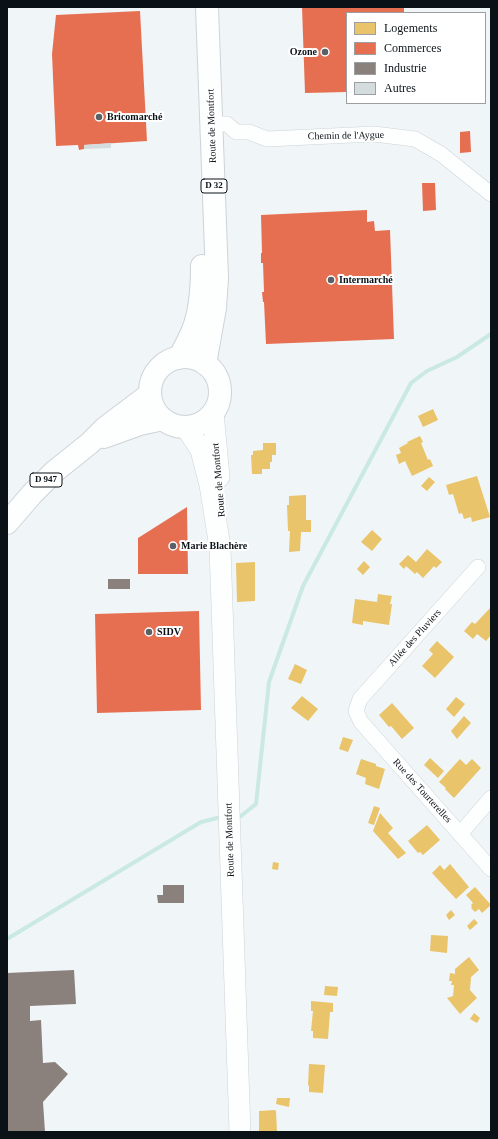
<!DOCTYPE html>
<html>
<head>
<meta charset="utf-8">
<style>
  body { margin:0 }
  #map { position:relative; width:498px; height:1139px; overflow:hidden; background:#f0f5f8; font-family:"Times New Roman",serif }
  canvas { display:block }
  .frame { position:absolute; inset:0; border:8px solid #0a1217; pointer-events:none }
  .legend { position:absolute; left:346px; top:12px; width:140px; height:92px; box-sizing:border-box; background:#fff; border:1px solid #9da0a2; margin:0; padding:5px 7px; list-style:none; font-size:12px; color:#0a1217 }
  .legend li { display:flex; align-items:center; gap:8px; height:20px }
  .legend b { width:20px; border:1px solid #9da0a2 }
</style>
</head>
<body>
<div id="map">
<canvas width="498" height="1139"></canvas>
<div class="frame"></div>
<ul class="legend">
<li><b style="height:11px;background:#e9c46a"></b>Logements</li>
<li><b style="height:11px;background:#e76f51"></b>Commerces</li>
<li><b style="height:11px;background:#8a817c"></b>Industrie</li>
<li><b style="height:11px;background:#d4dcde"></b>Autres</li>
</ul>
</div>
<script>
const g = document.querySelector('canvas').getContext('2d');
g.lineJoin = 'round';
function paint(path, color) { g.fillStyle = color; g.fill(path, 'evenodd'); }
function trace(path, color, width, dash) { g.strokeStyle = color; g.lineWidth = width; g.lineCap = dash ? 'butt' : 'round'; g.setLineDash(dash || []); g.stroke(path); }
function label(font, color, halo, rows, align = 'center') {
  g.font = font + ' "Times New Roman",serif'; g.lineWidth = 4; g.setLineDash([]); g.textBaseline = 'middle'; g.strokeStyle = halo; g.fillStyle = color; for (const [text, x, y, turn = 0] of rows) {
    g.save(); g.translate(x, y); g.rotate((+turn || 0) * Math.PI / 180); g.textAlign = isNaN(turn) ? turn : align; if (halo) g.strokeText(text, 0, 0); g.fillText(text, 0, 0); g.restore();
  }
}
const homes = new Path2D(`
  M433 409 438 420 423 427 418 416Z
  M420 436 423 442 421 443 428 460 430 459 433 466 412 476 405 461 399 464 396 455 401 453 399 448 408 443 407 442Z
  M263 443H276V455H272V462H270V469H262V474H252L251 455H253V451L263 450Z
  M477 476 490 517 472 522 471 517 464 519 462 513 459 514 453 494 449 495 446 485Z
  M429 477 435 482 427 491 421 486Z
  M306 495V520H311V532H301L300 551 289 552 290 531H288L287 505H289V496Z
  M372 530 382 539 372 551 361 542Z
  M427 549 442 562 436 568 434 566 423 578 417 572 415 574 406 566 404 569 399 564 408 555 416 562Z
  M364 561 370 567 363 575 357 569Z
  M255 562V601L237 602 236 563Z
  M378 594 392 596 390 604H392L389 625 363 621V625L352 623 355 599 377 602Z
  M491 607V635L486 641 477 634 473 639 464 631 472 622 475 624Z
  M437 641 454 657 435 678 422 666 433 654 429 650Z
  M295 664 307 670 301 684 288 679Z
  M302 696 318 709 308 721 291 708Z
  M456 697 465 704 454 717 446 709Z
  M392 703 414 728 402 739 391 726 389 727 379 715Z
  M464 716 471 723 457 739 451 731Z
  M343 737 353 740 348 752 339 749Z
  M430 758 444 771 438 778 424 765Z
  M361 759 376 764V766L385 769 379 789 365 784 366 778 356 774Z
  M460 759 466 765 472 759 481 768 454 798 445 789 446 788 439 782Z
  M374 806 380 808 374 825 368 823Z
  M380 813 393 828 388 833 406 853 398 859 373 831Z
  M427 825 440 840 423 855 420 852 418 853 408 841Z
  M273 862 279 863 278 870 272 869Z
  M450 864 469 887 456 899 432 873 440 865 444 870Z
  M475 887 491 905 482 913 479 909 475 912 471 908 472 907 471 905 473 903 466 895Z
  M451 910 455 915 449 920 446 915Z
  M474 919 478 923 470 930 467 926Z
  M431 935 448 936 447 953 430 951Z
  M469 957 479 970 471 977 470 990 477 998 460 1014 447 998 453 996 454 985H451L452 981H449L450 973 455 974V969Z
  M325 986 338 987 337 996 324 995Z
  M311 1001 333 1003V1012H330L328 1039 313 1038V1031H311L313 1011H311Z
  M474 1013 480 1018 477 1023 470 1019Z
  M309 1064 325 1065 323 1093 309 1092V1086L308 1085Z
  M277 1098H290L289 1107 276 1104Z
  M275 1110 276 1111 277 1132H259V1111Z`);
const shops = new Path2D(`
  M302 7H404V13H347V92L305 93Z
  M140 11 147 141 84 145V149L79 150 78 145 56 146 52 54 56 15Z
  M470 131 471 152 460 153V132Z
  M422 183H435L436 210 423 211Z
  M367 210V222L374 221 375 231 390 230 394 339 266 344 264 302H263L262 292H264L263 263H261V253H262L261 215Z
  M187 507 188 574H138V538Z
  M199 611 201 710 97 713 95 614Z`);
const industry = new Path2D(`
  M108 579H130V589H108Z
  M163 885H184V903H158L157 895H163Z
  M74 970 76 1004 30 1006V1021L41 1020 43 1063 55 1062 68 1074 43 1102 45 1132H7V973Z`);
const stream = new Path2D(`
  M235 817 241 816 256 804 269 682 303 586 411 383 427 371 457 357 491 334
  M7 939 201 822 217 818 223 817`);
const building = new Path2D(`
  M111 143V148L84 149V145Z`);
const street = new Path2D(`
  M211 124H227L236 132H249L267 139 374 134 415 139 441 154 491 194
  M478 567 360 699 356 711 361 722 491 869
  M460 834 491 798`);
const secondary = new Path2D(`
  M213 413 219 477
  M186 427 201 450 210 485 220 547 240 1132`);
const primary = new Path2D(`
  M150 392a35 35 0 1 1 70 0a35 35 0 1 1-70 0Z
  M179 358C184 349 189 340 193 330 201 310 202 288 202 266
  M205 364 215 308 217 278 207 7
  M104 437 140 424 163 419
  M7 523 32 494 55 471 90 443 105 428 150 394`);
const markers = [
  [325,52,4,"#5a6166"],
  [99,117,4,"#5a6166"],
  [331,280,4,"#5a6166"],
  [173,546,4,"#5a6166"],
  [149,632,4,"#5a6166"]
];
const shields = [
  [214,186,26],
  [46,480,32]
];
const shieldNames = [
  ["D 32",214,186],
  ["D 947",46,480]
];
const poiNames = [
  ["Ozone",317,52,"right"],
  ["Bricomarché",107,117],
  ["Intermarché",339,280],
  ["Marie Blachère",181,546],
  ["SIDV",157,632]
];
const streetNames = [
  ["Route de Montfort",212,126,-92],
  ["Chemin de l'Aygue",346,136,-1],
  ["Route de Montfort",219,480,-95],
  ["Allée des Pluviers",415,638,-48],
  ["Rue des Tourterelles",422,791,48],
  ["Route de Montfort",230,840,-92]
];
paint(homes, '#e9c46a');
paint(shops, '#e76f51');
paint(industry, '#8a817c');
trace(stream, '#cae9e3', 4);
paint(building, '#d4dcde');
trace(street, '#cdd3d8', 16);
trace(secondary, '#cdd3d8', 22);
trace(primary, '#cdd3d8', 24);
trace(street, '#fdfefe', 15);
trace(secondary, '#fdfefe', 21);
trace(primary, '#fdfefe', 22);
for (const [x, y, r, color] of markers) { const dot = new Path2D(); dot.arc(x, y, r, 0, 2 * Math.PI); g.fillStyle = color; g.fill(dot); trace(dot, '#fff', 1.5); }
for (const [x, y, w] of shields) { const box = new Path2D(); box.roundRect(x - w / 2, y - 7, w, 14, 3); g.fillStyle = '#fff'; g.fill(box); trace(box, '#0a1217', 1); }
label('bold 9px', '#0a1217', null, shieldNames);
label('bold 10px', '#0a1217', '#fff', poiNames, 'left');
label('10px', '#0a1217', '#fff', streetNames);
</script>
</body>
</html>
